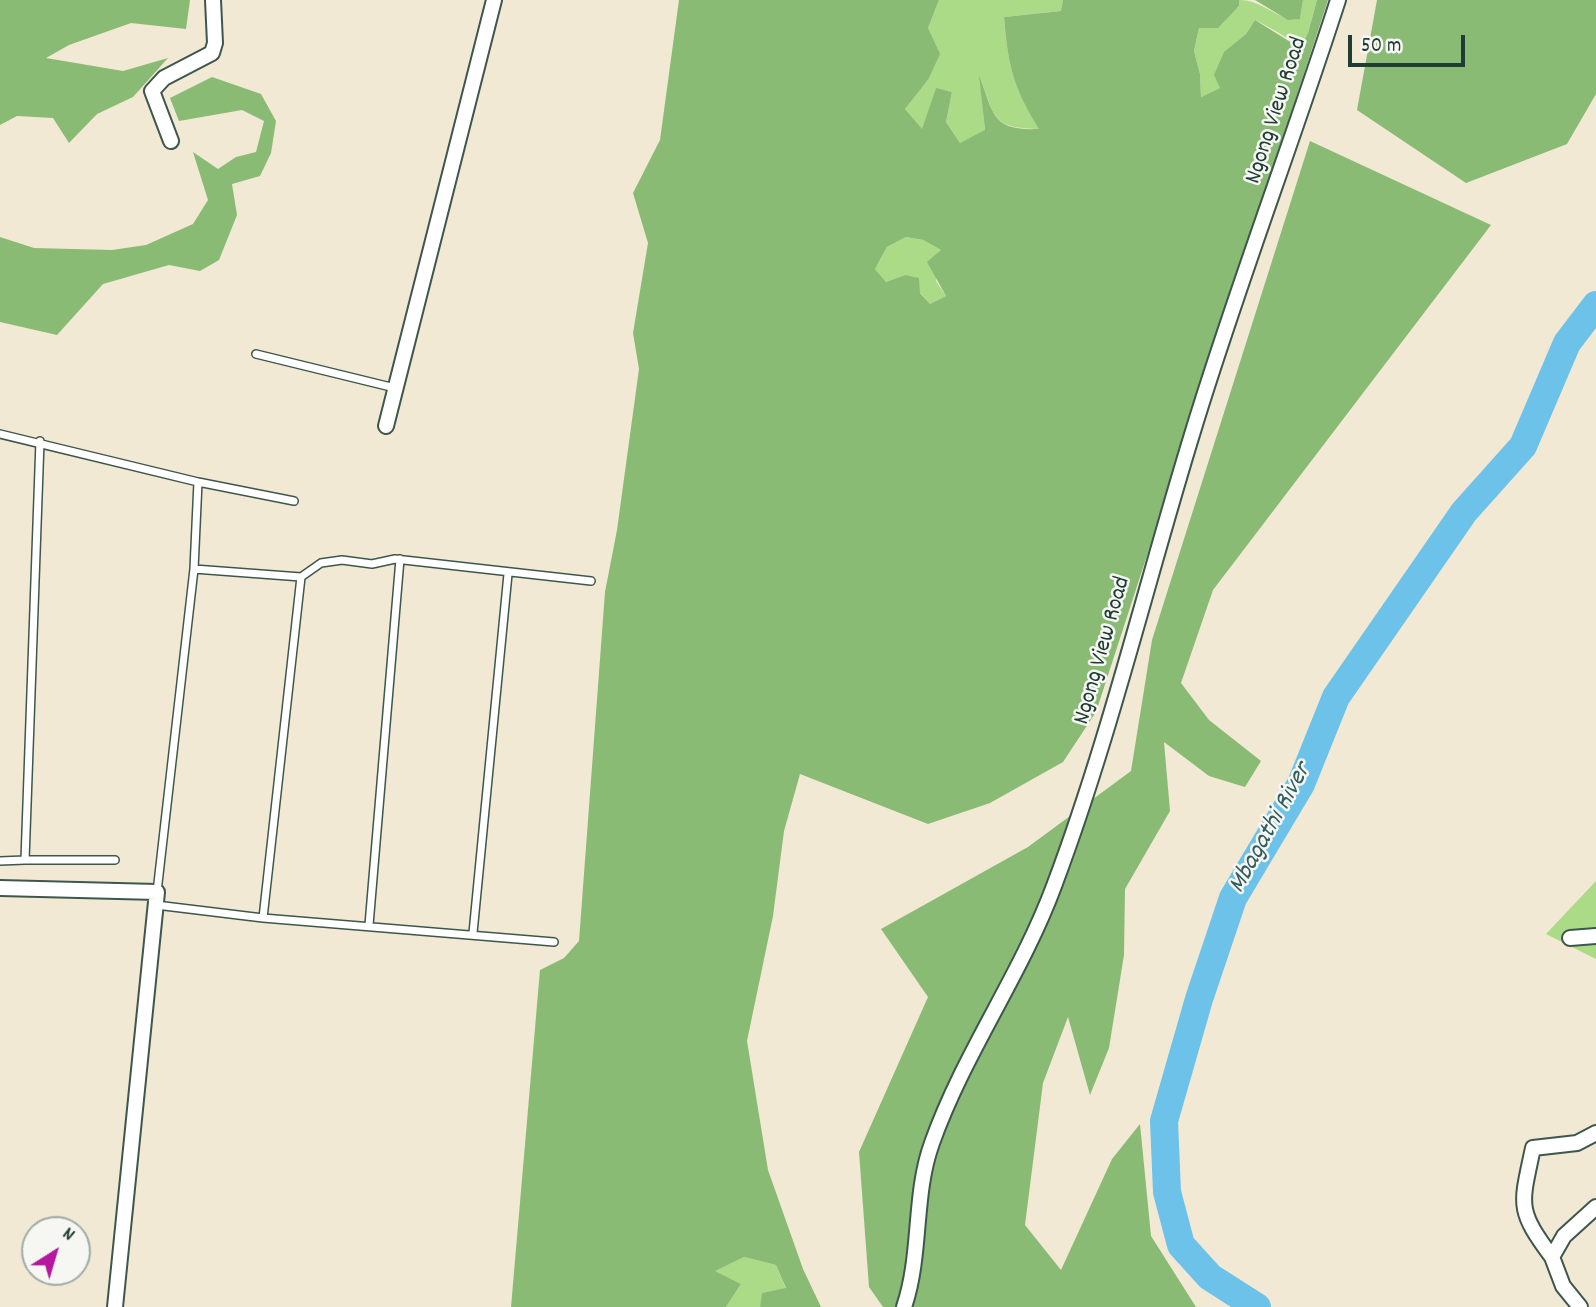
<!DOCTYPE html>
<html>
<head>
<meta charset="utf-8">
<style>
  body { margin:0 }
  #map { position:relative; width:1596px; height:1307px; overflow:hidden; background:#f1e9d4; font-family:Dekko,sans-serif }
  canvas { display:block }
  .north { position:absolute; left:21px; top:1216px; width:70px; height:70px; box-sizing:border-box; background:#f6f6f2; border:2px solid #a0aca6; border-radius:50%; rotate:37deg; font-size:19px; font-weight:700; line-height:28px; text-align:center; color:#1f3d34 }
  .north::after { content:''; display:block; margin:auto; width:24px; height:32px; background:#b5179e; clip-path:polygon(50% 0,100% 100%,50% 72%,0 100%) }
  .scale { position:absolute; left:1348px; top:35px; width:117px; height:32px; box-sizing:border-box; border:4px solid #1f3d34; border-top:0; padding-left:9px; font-size:21px; line-height:24px; white-space:nowrap; color:#1f3d34; -webkit-text-stroke:5px #f6f6f2; paint-order:stroke }
</style>
</head>
<body>
<div id="map">
<canvas width="1596" height="1307"></canvas>
<div class="north">N</div>
<div class="scale">50 m</div>
</div>
<script>
const g = document.querySelector('canvas').getContext('2d');
g.lineJoin = 'round';
function paint(path, color) { g.fillStyle = color; g.fill(path, 'evenodd'); }
function trace(path, color, width, dash) { g.strokeStyle = color; g.lineWidth = width; g.lineCap = dash ? 'butt' : 'round'; g.setLineDash(dash || []); g.stroke(path); }
function label(font, color, halo, rows, align = 'center') {
  g.font = font + ' Dekko,sans-serif'; g.lineWidth = 5; g.setLineDash([]); g.textBaseline = 'middle'; g.strokeStyle = halo; g.fillStyle = color; for (const [text, x, y, turn = 0] of rows) {
    g.save(); g.translate(x, y); g.rotate((+turn || 0) * Math.PI / 180); g.textAlign = isNaN(turn) ? turn : align; if (halo) g.strokeText(text, 0, 0); g.fillText(text, 0, 0); g.restore();
  }
}
const green = new Path2D(`
  M939 0H1063L1061 11 1004 17C1008 66 1013 87 1040 129 992 128 996 119 980 78L985 131 960 143 946 122 952 92 936 89 922 130 905 109 928 80V28Z
  M1239 0C1264 0 1276 21 1300 19L1303 0H1317L1308 33 1299 49C1292 39 1267 26 1255 20L1246 34 1224 53 1220 88 1201 97 1200 74 1194 51 1199 28 1239 7Z
  M906 237 923 240 941 250 936 281 946 296 930 304 905 275 886 282 875 269 887 247Z
  M1596 881V959L1546 934Z
  M744 1257 776 1265 786 1289 763 1293 760 1307H726L741 1284 714 1271Z`);
const forest = new Path2D(`
  M0 0H190L186 29 131 23 69 45 46 58 123 71 168 58 133 97 97 114 69 143 53 118 17 116 0 125Z
  M679 0H939L928 28 940 54 928 80 905 109 922 129 936 88 952 92 946 122 960 143 985 130 979 75C994 114 991 131 1039 129 1013 87 1008 66 1004 17L1061 11 1063 0H1239V6L1218 28H1199L1194 51 1200 74 1201 97 1220 88 1214 75 1224 52 1246 34 1255 20 1300 48 1308 33 1317 0H1328L1096 712 1063 762 990 803 928 824 800 774 784 831 773 916 747 1041 768 1170 803 1269 821 1307H760L762 1293 786 1288 776 1265 744 1257 715 1271 741 1284 726 1307H511L540 970 564 958 579 941 605 592 617 530 639 369 633 333 648 243 633 193 660 140ZM906 237 923 240 941 250 927 262 946 296 930 304 920 293 919 278 905 275 886 282 875 269 887 247Z
  M1255 0H1303L1300 19 1288 20Z
  M1377 0H1596V94L1567 144 1466 183 1357 110Z
  M212 77 261 94 276 121 271 153 260 176 232 184 237 215 219 260 200 271 169 265 103 284 57 335 0 322V237L34 248 112 250 146 245 193 224 208 200 193 152 218 169 236 157 256 152 264 121 242 110 179 121 170 98Z
  M1310 141 1491 225 1213 590 1181 683 1209 720 1261 761 1245 787 1209 776 1164 742 1170 811 1125 889 1124 955 1109 1048 1090 1095 1068 1017 1043 1083 1025 1225 1061 1270 1112 1159 1140 1124 1151 1236 1196 1307H883L869 1287 859 1152 928 997 881 929 1028 847 1131 771 1152 640Z`);
const river = new Path2D(`
  M1257 1307 1210 1277 1181 1245 1167 1192 1164 1121 1199 999 1233 898 1301 784 1336 697 1464 512 1523 446 1567 343 1596 305`);
const lane = new Path2D(`
  M256 354 395 388
  M0 434 198 482
  M40 441 25 860H115
  M194 569 301 577 321 563 342 560 372 564 395 559 591 581
  M0 861 25 860
  M157 892 194 569 198 482 294 501
  M156 905 263 918 554 942
  M263 918 301 577
  M369 925 400 559
  M473 933 508 574`);
const street = new Path2D(`
  M171 141 152 91 164 78 212 53 215 43 213 0
  M386 426 494 0
  M0 888 157 892 115 1307
  M1570 938 1596 936
  M1552 1257C1516 1209 1521 1205 1533 1148L1577 1143 1596 1133
  M904 1307C922 1254 913 1195 932 1143 964 1053 1021 975 1054 886 1110 737 1147 580 1194 428 1238 284 1292 143 1338 0
  M1580 1307 1563 1286 1552 1257 1564 1236 1596 1207`);
const streetNames = [
  ["Ngong View Road",1278,111,-72],
  ["Ngong View Road",1104,651,-74]
];
const waterNames = [
  ["Mbagathi River",1272,829,-61]
];
paint(green, '#acdb88');
paint(forest, '#89bb74');
trace(river, '#6cc2e9', 28);
trace(lane, '#3e574c', 10);
trace(street, '#3e574c', 18);
trace(lane, '#fff', 7);
trace(street, '#fff', 14);
label('24px', '#1f3d34', '#f6f6f2', streetNames);
label('italic 26px', '#325e61', '#f6f6f2', waterNames);
</script>
</body>
</html>
